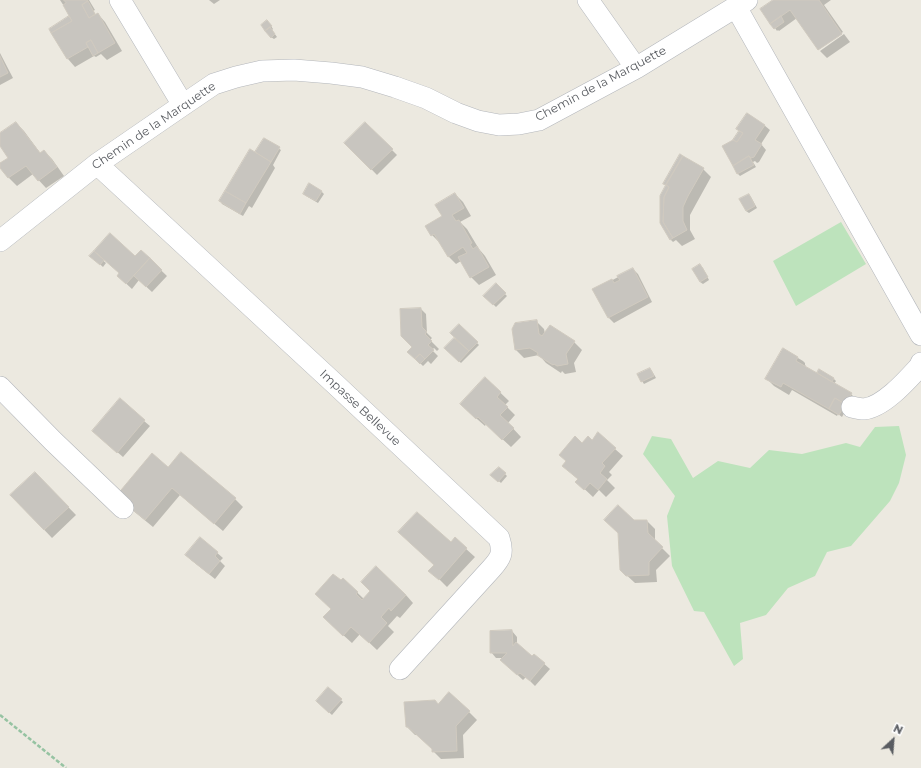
<!DOCTYPE html>
<html>
<head>
<meta charset="utf-8">
<style>
  body { margin:0 }
  #map { position:relative; width:921px; height:768px; overflow:hidden; background:#ece9e0; font-family:Montserrat,sans-serif }
  canvas { display:block }
  .north { position:absolute; left:873px; top:720px; width:40px; height:40px; -webkit-text-stroke:3px #fff; paint-order:stroke; rotate:26deg; font-size:11px; font-weight:700; line-height:16px; text-align:center; color:#595c61 }
  .north::after { content:''; display:block; margin:auto; width:14px; height:18px; background:#595c61; clip-path:polygon(50% 0,100% 100%,50% 72%,0 100%) }
</style>
</head>
<body>
<div id="map">
<canvas width="921" height="768"></canvas>
<div class="north">N</div>
</div>
<script>
const g = document.querySelector('canvas').getContext('2d');
g.lineJoin = 'round';
function paint(path, color) { g.fillStyle = color; g.fill(path, 'evenodd'); }
function trace(path, color, width, dash) { g.strokeStyle = color; g.lineWidth = width; g.lineCap = dash ? 'butt' : 'round'; g.setLineDash(dash || []); g.stroke(path); }
function label(font, color, halo, rows, align = 'center') {
  g.font = font + ' Montserrat,sans-serif'; g.lineWidth = 4; g.setLineDash([]); g.textBaseline = 'middle'; g.strokeStyle = halo; g.fillStyle = color; for (const [text, x, y, turn = 0] of rows) {
    g.save(); g.translate(x, y); g.rotate((+turn || 0) * Math.PI / 180); g.textAlign = isNaN(turn) ? turn : align; if (halo) g.strokeText(text, 0, 0); g.fillText(text, 0, 0); g.restore();
  }
}
const green = new Path2D(`
  M841 222 866 264 796 306 773 261Z
  M899 426 906 455 899 483 890 501 851 546 827 552 815 576 788 588 766 615 740 623 743 659 734 666 704 612 694 611 672 566 667 516 675 496 643 454 652 436 671 439 693 478 718 461 750 468 769 450 802 454 846 443 860 447 875 427Z`);
const shadow = new Path2D(`
  M60 0H89L95 10 93 11 96 15 98 14 105 22 122 51 107 60 101 54 96 57 94 56 75 67 68 59 50 29 71 17Z
  M209 0H220L214 4Z
  M775 0H831L824 5 843 32 819 49V50L797 18 779 31 778 30 777 31 775 28Z
  M269 23 273 29 272 30 277 37 274 39 271 37Z
  M844 34 850 42 827 58 820 51Z
  M0 53 13 78 0 85Z
  M16 123 24 131 41 154 44 151 52 159 64 176 46 188 33 174 17 186 9 178 0 167V165L10 158 0 144V134Z
  M365 123 397 155 377 175 346 143Z
  M764 125 770 130 761 144 766 150 759 162 757 163 755 161 753 162 756 167 740 176 738 174 723 147 734 140 740 131Z
  M264 139 281 150 273 165 275 168 252 208 249 206 243 216 222 204 220 201 256 154Z
  M680 156 703 169 711 177 696 204 690 215V230L695 239 682 246 676 240 673 242 671 240 661 222 667 186 664 183Z
  M321 191 324 194 318 203 306 196 304 194Z
  M455 194 463 202 471 216 460 222 467 229 479 249 485 256 496 275 479 285 471 277 461 261 456 264 448 256 440 243 432 235 444 217Z
  M749 195 751 197 757 208 749 213 746 211Z
  M110 235 135 258 141 251 167 276 152 292 139 280 132 289 118 276 120 273 101 256 100 258 106 263 103 267 91 256Z
  M700 265 703 268 709 280 703 284 700 282Z
  M633 269 638 274 652 302 614 323 608 317 594 290Z
  M496 285 507 296 496 307 485 296Z
  M421 309 426 314 427 333 432 338 430 340 439 349 437 351 434 348 432 350 438 356 431 364 428 361 423 366 409 352 413 347Z
  M536 321 544 329 545 334 574 342 582 350 574 363 576 372 565 374 562 371 561 373 546 363 539 355 524 358 516 350 513 329Z
  M459 325 479 345 461 363 446 348 456 338Z
  M783 349 803 361 805 363V365L806 366 805 367 817 374 819 371 834 379 836 381 834 384 851 394 859 402 847 408 842 417 838 414 837 416 792 390 789 395 774 386 766 378Z
  M650 369 652 371 656 378 644 384 638 375Z
  M485 378 509 401 505 405 515 415 508 423 521 437 511 447 486 424 485 426 469 412Z
  M144 421 150 426 123 457 93 431Z
  M592 441 615 449 623 456 609 472 612 475 607 480 615 488 606 497 599 490 593 497 577 482 579 480 572 474 582 445Z
  M168 468 235 499 243 507 223 531 180 495 153 527 125 504Z
  M499 468 507 476 501 483 492 475Z
  M35 473 76 515 52 538 11 495Z
  M633 521H647L655 529V541L670 556 656 570 657 582 635 583 621 570Z
  M200 538 223 558 220 561 225 566 215 579 191 560Z
  M455 539 475 557 447 587 438 578Z
  M343 579 364 599 406 595 413 603 400 618 397 616 388 626 394 632 377 650 360 634 352 643 332 625V609L341 582Z
  M512 631 517 637V644L532 657 534 655 550 669 535 686 526 677 523 680 507 665 504 658H496L491 652Z
  M328 688 343 702 332 715 317 701Z
  M438 705 469 712 477 720 463 735 464 758 441 759 433 751V749L417 735H415L407 727Z`);
const building = new Path2D(`
  M64 0H87L88 1 82 5 89 18 98 13 115 43 98 53 91 40 86 43 88 47 67 59 51 33 72 21 63 5 66 3Z
  M773 0H819L842 34 818 50 790 10 770 24 760 9Z
  M88 1 95 14 89 18 82 5Z
  M69 16 72 21 51 33 49 29Z
  M781 16 784 22 774 29 770 24Z
  M267 20 272 26 265 31 261 25Z
  M270 27 275 34 271 38 265 31Z
  M91 40 98 53 93 56 86 43Z
  M0 56 8 73 0 77Z
  M747 113 765 125 755 140 762 144 754 157 751 158 749 156 733 166 722 146 733 140 737 142 743 133 736 129Z
  M16 122 40 153 44 150 57 167 38 181 26 166 8 178 0 168V163L8 158 0 146V133Z
  M365 122 393 149 371 170 344 143Z
  M739 131 743 133 737 142 733 140Z
  M264 138 280 147 271 162 255 152Z
  M250 149 271 162 246 203 225 191Z
  M680 154 683 156 666 185 663 184Z
  M683 156 704 168 688 196 683 207V221L687 230 673 238 663 222 664 197 669 187 666 185Z
  M749 156 754 165 737 174 733 166Z
  M309 183 322 191 316 201 303 194Z
  M666 185 669 187 664 197 663 222 673 238 670 240 660 223V196Z
  M225 191 246 203 240 214 219 201Z
  M455 193 464 208 452 215 456 221 459 220 472 243 470 244 473 249 477 246 489 267 470 278 458 257 467 253 463 247 448 257 434 234 431 236 425 226 442 216 435 205Z
  M749 194 755 206 746 211 739 199Z
  M110 233 135 256 141 250 150 258 126 284 117 276 119 273 94 251Z
  M94 251 104 260 100 265 89 256Z
  M150 258 162 270 146 287 134 276Z
  M700 264 708 277 700 282 692 269Z
  M633 268 648 297 608 318 592 289 612 279 614 283 620 280 617 276Z
  M496 283 506 293 493 305 483 296Z
  M421 308 422 327 427 332 425 334 432 341 428 345 434 350 425 359 420 354 415 359 407 352 412 347 401 336 400 309Z
  M537 320 539 334 542 336 550 325 575 341 566 354 568 364 557 366 554 364 553 365 537 355 538 353 530 348 515 350 512 329 515 323Z
  M459 324 478 342 469 351 450 333Z
  M454 338 469 351 459 362 444 348Z
  M783 348 798 357 796 361 852 393 845 404 835 398 829 409 783 383 781 387 765 379Z
  M420 354 425 359 420 364 415 359Z
  M650 368 654 376 641 382 637 374Z
  M819 369 834 378 832 382 817 373Z
  M485 377 501 392 497 397 508 407 500 415 514 428 502 440 478 417 476 419 460 404Z
  M120 398 145 420 117 453 92 431Z
  M835 398 845 404 839 415 829 409Z
  M598 432 616 448 602 463 605 466 600 473 607 479 598 490 590 483 584 490 575 482 578 479 562 466 566 461 559 455 575 436 582 443 588 436 592 440Z
  M181 452 236 498 214 524 172 488 145 520 116 496 152 453 168 467Z
  M499 467 506 473 498 482 490 475Z
  M35 472 69 507 44 530 10 495Z
  M618 505 634 520H647L648 533 663 547 649 562V575L626 576 620 570 618 533 604 520Z
  M417 512 451 542 455 537 467 548 439 580 428 571 434 565 398 532Z
  M200 537 218 552 215 556 220 561 209 574 185 555Z
  M376 566 406 595 391 611 389 608 381 617 387 623 369 643 351 627 343 636 323 617 331 609 315 594 333 574 341 580 343 578 358 592 356 594 362 600 370 591 361 582Z
  M512 630 513 646 516 642 532 656 534 654 545 663 530 681 520 673 517 675 500 660 507 653H490V631Z
  M328 687 342 699 329 713 316 701Z
  M449 692 470 711 456 726 457 751 432 752V749L408 727H406L404 702 435 700 438 704Z`);
const path = new Path2D(`
  M0 715 66 768`);
const minor = new Path2D(`
  M120 0 183 105
  M588 0 636 68
  M736 7 921 335
  M97 164 335 384 499 538C504 553 501 558 491 569L400 669
  M0 241 97 164 183 105 214 84 236 77 262 71 294 70 331 73 362 77 395 87 426 98 456 113 478 121 499 125 519 124 539 120 636 68 747 0
  M0 387 53 441 123 508
  M852 407C856 408 860 409 864 409 884 407 908 379 920 366L921 363`);
const streetNames = [
  ["Chemin de la Marquette",601,84,-28],
  ["Chemin de la Marquette",154,126,-34],
  ["Impasse Bellevue",360,408,43]
];
paint(green, '#bde3bc');
paint(shadow, '#0003');
paint(building, '#c8c5bf');
trace(building, '#d0cabf', 1);
trace(minor, '#b3b6bb', 22);
trace(path, '#96c3a2', 2.5, [4, 2]);
trace(minor, '#fff', 21);
label('12px', '#595c61', '#fff', streetNames);
</script>
</body>
</html>
